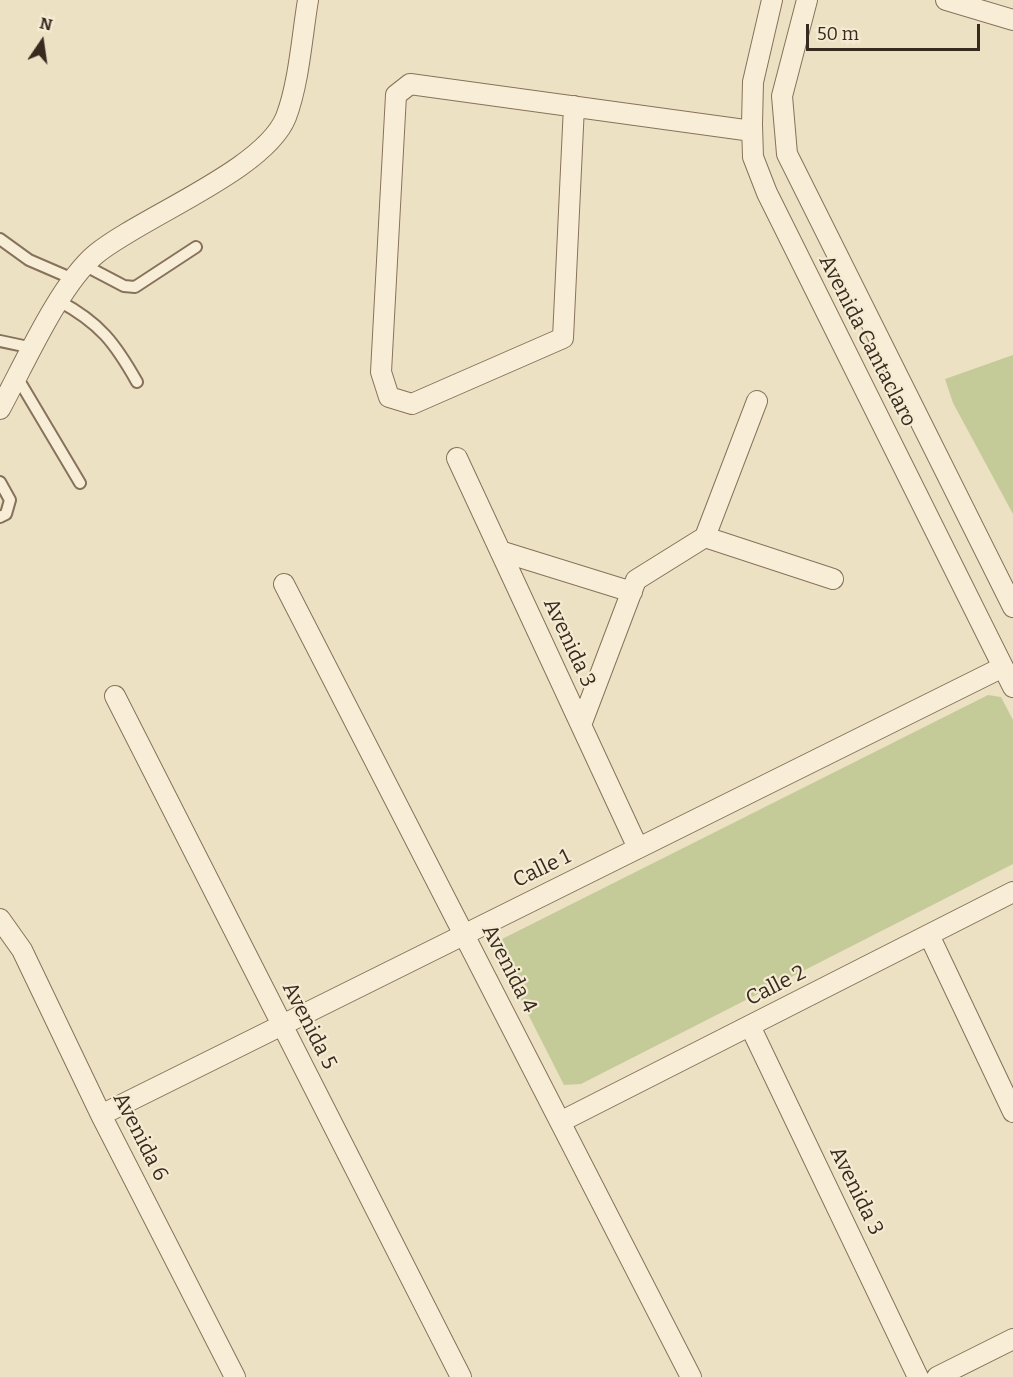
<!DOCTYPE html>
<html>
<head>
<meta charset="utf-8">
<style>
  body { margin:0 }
  #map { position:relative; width:1013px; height:1377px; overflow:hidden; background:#ede1c4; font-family:Bitter,serif }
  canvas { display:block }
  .north { position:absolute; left:12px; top:12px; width:60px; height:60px; -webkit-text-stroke:4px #f5ebd3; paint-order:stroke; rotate:13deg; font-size:16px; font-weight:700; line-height:24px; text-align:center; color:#372a1e }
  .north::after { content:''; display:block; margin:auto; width:21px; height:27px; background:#372a1e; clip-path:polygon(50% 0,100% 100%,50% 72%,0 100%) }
  .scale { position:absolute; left:806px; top:24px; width:174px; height:27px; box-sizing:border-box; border:3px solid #372a1e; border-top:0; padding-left:8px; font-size:18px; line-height:21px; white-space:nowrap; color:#372a1e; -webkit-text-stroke:4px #f5ebd3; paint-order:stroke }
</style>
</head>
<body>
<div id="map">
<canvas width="1013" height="1377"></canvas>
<div class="north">N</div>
<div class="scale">50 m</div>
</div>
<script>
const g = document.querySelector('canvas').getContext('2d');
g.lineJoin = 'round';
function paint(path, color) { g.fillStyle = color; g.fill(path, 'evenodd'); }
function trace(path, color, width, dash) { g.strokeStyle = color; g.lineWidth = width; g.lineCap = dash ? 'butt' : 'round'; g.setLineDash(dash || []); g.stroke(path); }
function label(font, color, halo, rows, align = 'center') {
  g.font = font + ' Bitter,serif'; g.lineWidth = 4.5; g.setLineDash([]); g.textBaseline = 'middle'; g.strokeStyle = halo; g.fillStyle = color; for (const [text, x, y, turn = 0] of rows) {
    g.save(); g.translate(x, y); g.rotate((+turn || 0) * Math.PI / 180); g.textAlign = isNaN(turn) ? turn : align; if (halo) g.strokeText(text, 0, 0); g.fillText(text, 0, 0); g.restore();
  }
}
const green = new Path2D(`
  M1013 355V514L953 403 945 379Z
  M988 695 1001 697 1013 720V864L581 1084 564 1085 499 957 500 940Z`);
const lane = new Path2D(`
  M0 239 29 260 73 279
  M84 265 124 286 135 287 196 247
  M59 301C100 323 115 343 137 382
  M0 341 33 348
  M17 377 80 483
  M0 482 10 500 6 514 0 517`);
const street = new Path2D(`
  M772 0 753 82 752 124 753 157 767 193 1013 687
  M807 0 782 96 787 154 1013 607
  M946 0 1013 20
  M574 106 563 338 412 404 389 397 381 372 396 95 410 84 752 131
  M0 409C24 365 59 285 96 254 143 216 265 170 286 117 299 83 302 36 308 0
  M457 458 638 848
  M705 537 833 579
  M500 551 632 592
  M284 584 691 1377
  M115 696 461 1377
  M581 725 636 580 705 537 757 401
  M0 919 22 950 101 1115 235 1377
  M929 935 1013 1112
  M750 1026 918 1377
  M101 1115 1003 667
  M560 1122 1013 892
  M937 1377 1013 1339`);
const streetNames = [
  ["Avenida Cantaclaro",867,341,63],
  ["Avenida 3",569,643,65],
  ["Calle 1",542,869,-26],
  ["Avenida 4",509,969,63],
  ["Calle 2",776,986,-27],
  ["Avenida 5",309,1026,63],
  ["Avenida 6",140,1137,63],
  ["Avenida 3",856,1191,64]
];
paint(green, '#c5cb98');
trace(lane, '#87725b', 14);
trace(street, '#87725b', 22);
trace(lane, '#f8eed7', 10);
trace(street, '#f8eed7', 20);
label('21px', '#372a1e', '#f5ebd3', streetNames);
</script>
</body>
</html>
